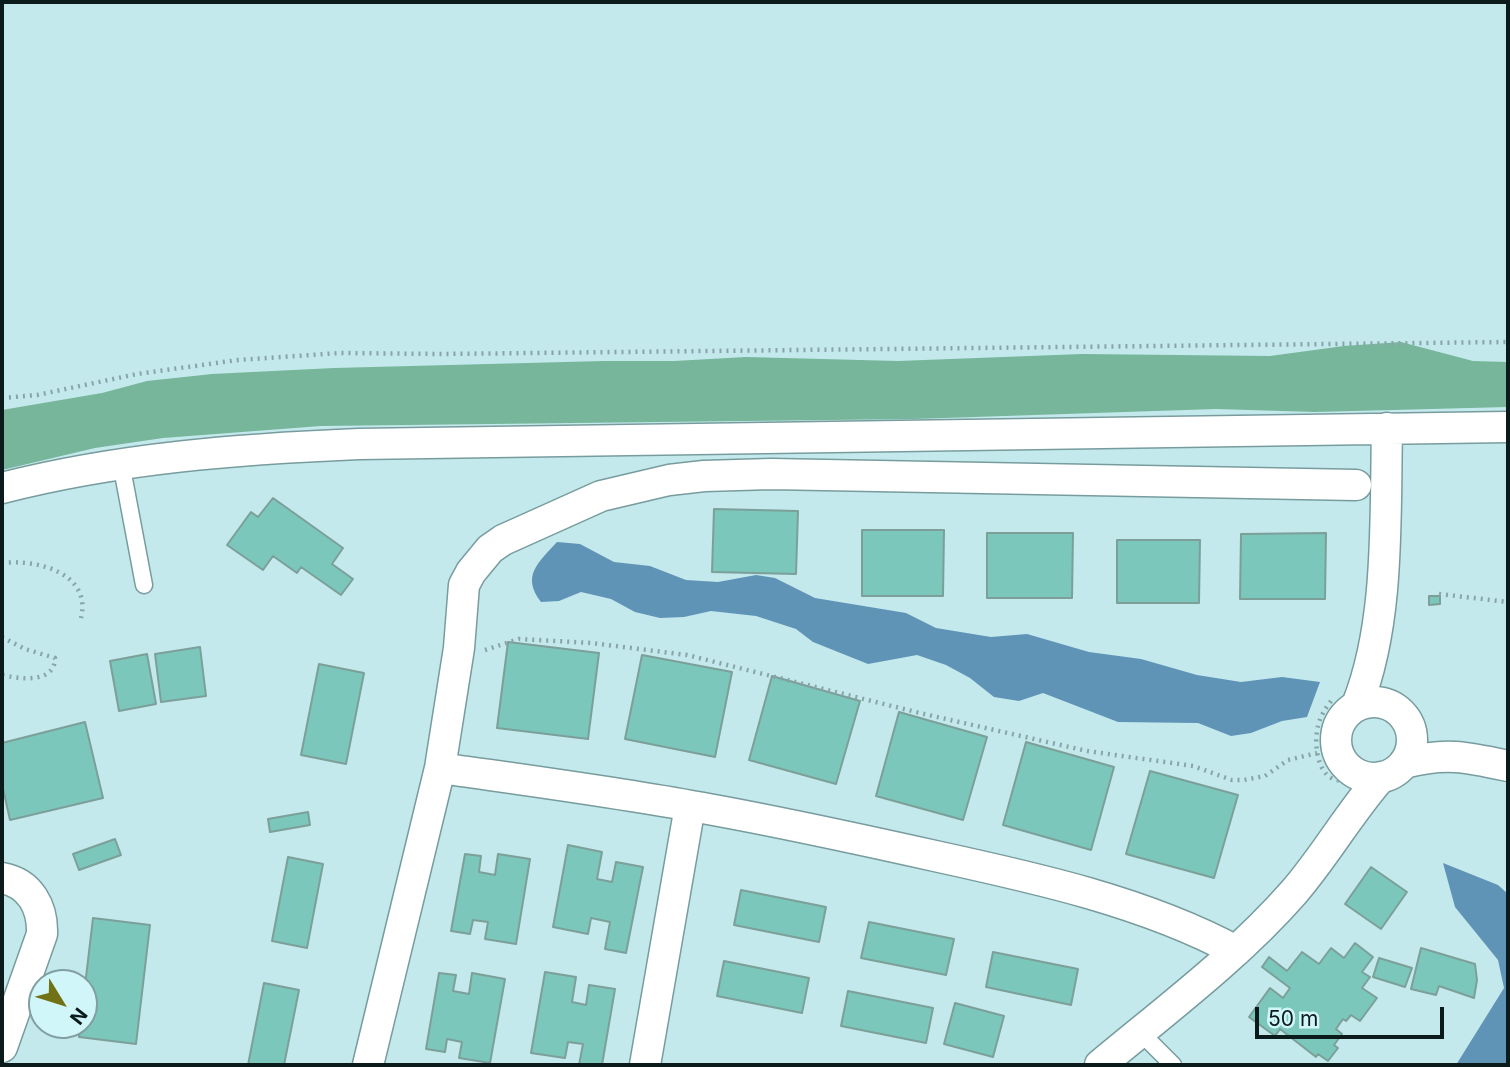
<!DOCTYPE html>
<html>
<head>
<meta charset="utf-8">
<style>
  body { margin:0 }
  #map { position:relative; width:1510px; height:1067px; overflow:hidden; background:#c3e9ec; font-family:Inter,sans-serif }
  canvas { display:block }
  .frame { position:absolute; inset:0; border:4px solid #0b1a1b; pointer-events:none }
  .north { position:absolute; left:28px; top:969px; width:70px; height:70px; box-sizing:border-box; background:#d0f6f9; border:2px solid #819ea0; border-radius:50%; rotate:128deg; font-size:19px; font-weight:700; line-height:28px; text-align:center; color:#0b1a1b }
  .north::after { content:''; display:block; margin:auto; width:24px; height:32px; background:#717115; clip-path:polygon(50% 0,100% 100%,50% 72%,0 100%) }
  .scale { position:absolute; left:1255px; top:1007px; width:189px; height:32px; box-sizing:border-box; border:4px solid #0b1a1b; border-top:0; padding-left:9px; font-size:21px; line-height:24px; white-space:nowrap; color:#0b1a1b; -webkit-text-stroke:5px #d0f6f9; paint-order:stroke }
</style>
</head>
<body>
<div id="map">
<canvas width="1510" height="1067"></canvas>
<div class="frame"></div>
<div class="north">N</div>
<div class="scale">50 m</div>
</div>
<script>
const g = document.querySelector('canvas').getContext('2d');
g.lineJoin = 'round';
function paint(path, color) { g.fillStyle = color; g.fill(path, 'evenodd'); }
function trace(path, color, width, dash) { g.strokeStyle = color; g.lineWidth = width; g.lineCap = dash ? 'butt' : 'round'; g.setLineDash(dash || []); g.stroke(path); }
const forest = new Path2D(`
  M1401 342 1473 361 1508 362V407L1315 412 1216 409 914 419 321 426 163 438 95 448 2 470V410L102 393 147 381 212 374 334 368 604 361H674L746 357 898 361 1082 354 1270 356 1344 346Z`);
const water = new Path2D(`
  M557 542 580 544 614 562 650 566 686 580 718 582 756 575 775 578 815 598 906 613 936 628 991 637 1027 634 1089 652 1141 659 1197 675 1241 682 1282 677 1320 682 1307 717 1282 721 1251 733 1231 736 1198 723 1118 722 1043 693 1019 701 994 697 970 678 946 665 917 655 868 664 813 642 796 629 756 616 711 611 684 617 660 618 635 612 611 599 581 592 559 601 541 602C521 576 538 563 557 542Z
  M1443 863 1498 885 1508 894V1065H1456L1504 988 1498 960 1455 907Z`);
const building = new Path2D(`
  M273 498 343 548 332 564 353 579 341 595 301 567 297 573 273 556 263 570 227 545 251 512 258 517Z
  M714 509 798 511 796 574 712 572Z
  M862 530H944L943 596H862Z
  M987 533H1073L1072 598H987Z
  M1326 533 1325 599H1240L1241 534Z
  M1117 540H1200L1199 603H1117Z
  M1429 596H1440V604L1429 605Z
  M508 642 599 653 588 739 497 728Z
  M200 647 206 696 161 702 155 654Z
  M147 654 156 704 119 711 110 661Z
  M642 655 732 672 715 757 625 739Z
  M319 664 364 673 346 764 301 755Z
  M772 676 860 701 836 784 749 760Z
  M899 712 987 737 963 820 876 796Z
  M85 722 103 798 10 820 2 784V743Z
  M1026 742 1114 767 1091 850 1003 825Z
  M1150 771 1238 795 1214 878 1126 854Z
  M308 812 310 825 270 832 268 819Z
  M115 839 121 855 79 870 73 854Z
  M568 845 602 852 597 879 612 882 616 862 643 867 626 953 605 949 610 922 591 918 588 934 553 927Z
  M465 854 481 856 479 872 495 875 498 854 530 859 516 944 485 939 488 922 473 920 470 934 451 931Z
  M288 857 323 864 307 948 272 941Z
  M1371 867 1407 892 1381 929 1345 904Z
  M741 890 826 907 819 942 734 925Z
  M93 918 150 925 136 1044 79 1037 80 1025H84V994Z
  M869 922 954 939 946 975 861 958Z
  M1355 943 1373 957 1362 972 1370 977 1362 988 1377 998 1360 1021 1351 1015 1346 1021 1343 1019 1336 1029 1342 1034 1334 1045 1338 1048 1328 1061 1318 1054 1316 1057 1280 1029 1275 1036 1249 1017 1270 988 1283 998 1290 988 1262 967 1269 957 1287 971 1302 952 1319 964 1331 948 1344 958Z
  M1421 948 1475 964 1477 980 1474 998 1439 986 1436 995 1411 989Z
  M993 952 1078 969 1071 1005 986 987Z
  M1379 958 1412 968 1405 987 1373 977Z
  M724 961 809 978 802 1013 717 996Z
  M545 972 576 977 572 1002 586 1005 589 985 615 989 602 1065H579L583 1044 568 1042 565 1058 531 1053Z
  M439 973 456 975 453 991 469 994 472 973 505 979 490 1063 459 1058 462 1042 447 1039 445 1052 426 1049Z
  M264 983 299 990 284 1065H248Z
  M848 991 933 1008 926 1043 841 1026Z
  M955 1003 1004 1016 993 1057 944 1044Z`);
const path = new Path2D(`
  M2 398 37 395 137 374 238 360 340 353 442 354 1508 342
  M2 563C37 559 92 573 81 618
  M1439 594 1508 602
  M2 637 25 649 55 658C55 684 19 679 2 675
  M485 650 519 639 592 643 687 655 924 714 1087 751 1193 766 1232 780H1244L1265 776 1288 760 1317 753
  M1331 701C1325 709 1320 717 1318 726 1313 745 1318 784 1344 780`);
const service = new Path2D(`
  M121 463 144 585
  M1140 1032 1173 1065`);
const minor = new Path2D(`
  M2 488C119 458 239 449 359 444L1508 427
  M1336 740a38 38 0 1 1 76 0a38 38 0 1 1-76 0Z
  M1357 705C1390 623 1385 517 1387 428
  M1404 763C1446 752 1467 757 1508 766
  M440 768C524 780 608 791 691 806 773 820 854 838 935 856 1036 878 1145 902 1236 951
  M2 878C30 883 43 907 42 934L2 1047
  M368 1065 440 768 459 648 464 585 471 572 490 549 503 540 601 496 669 480 704 476 771 474 1356 485
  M645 1065 690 806
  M1100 1065C1166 1010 1237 957 1294 892 1326 855 1349 813 1381 777`);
paint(forest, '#77b69a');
paint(water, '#5f94b7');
paint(building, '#7bc7bb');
trace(building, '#7c9f99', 2);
trace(service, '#789c9e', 19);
trace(minor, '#789c9e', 33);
trace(path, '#87a5a8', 4.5, [2, 5]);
trace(service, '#fff', 16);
trace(minor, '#fff', 30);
</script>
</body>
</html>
